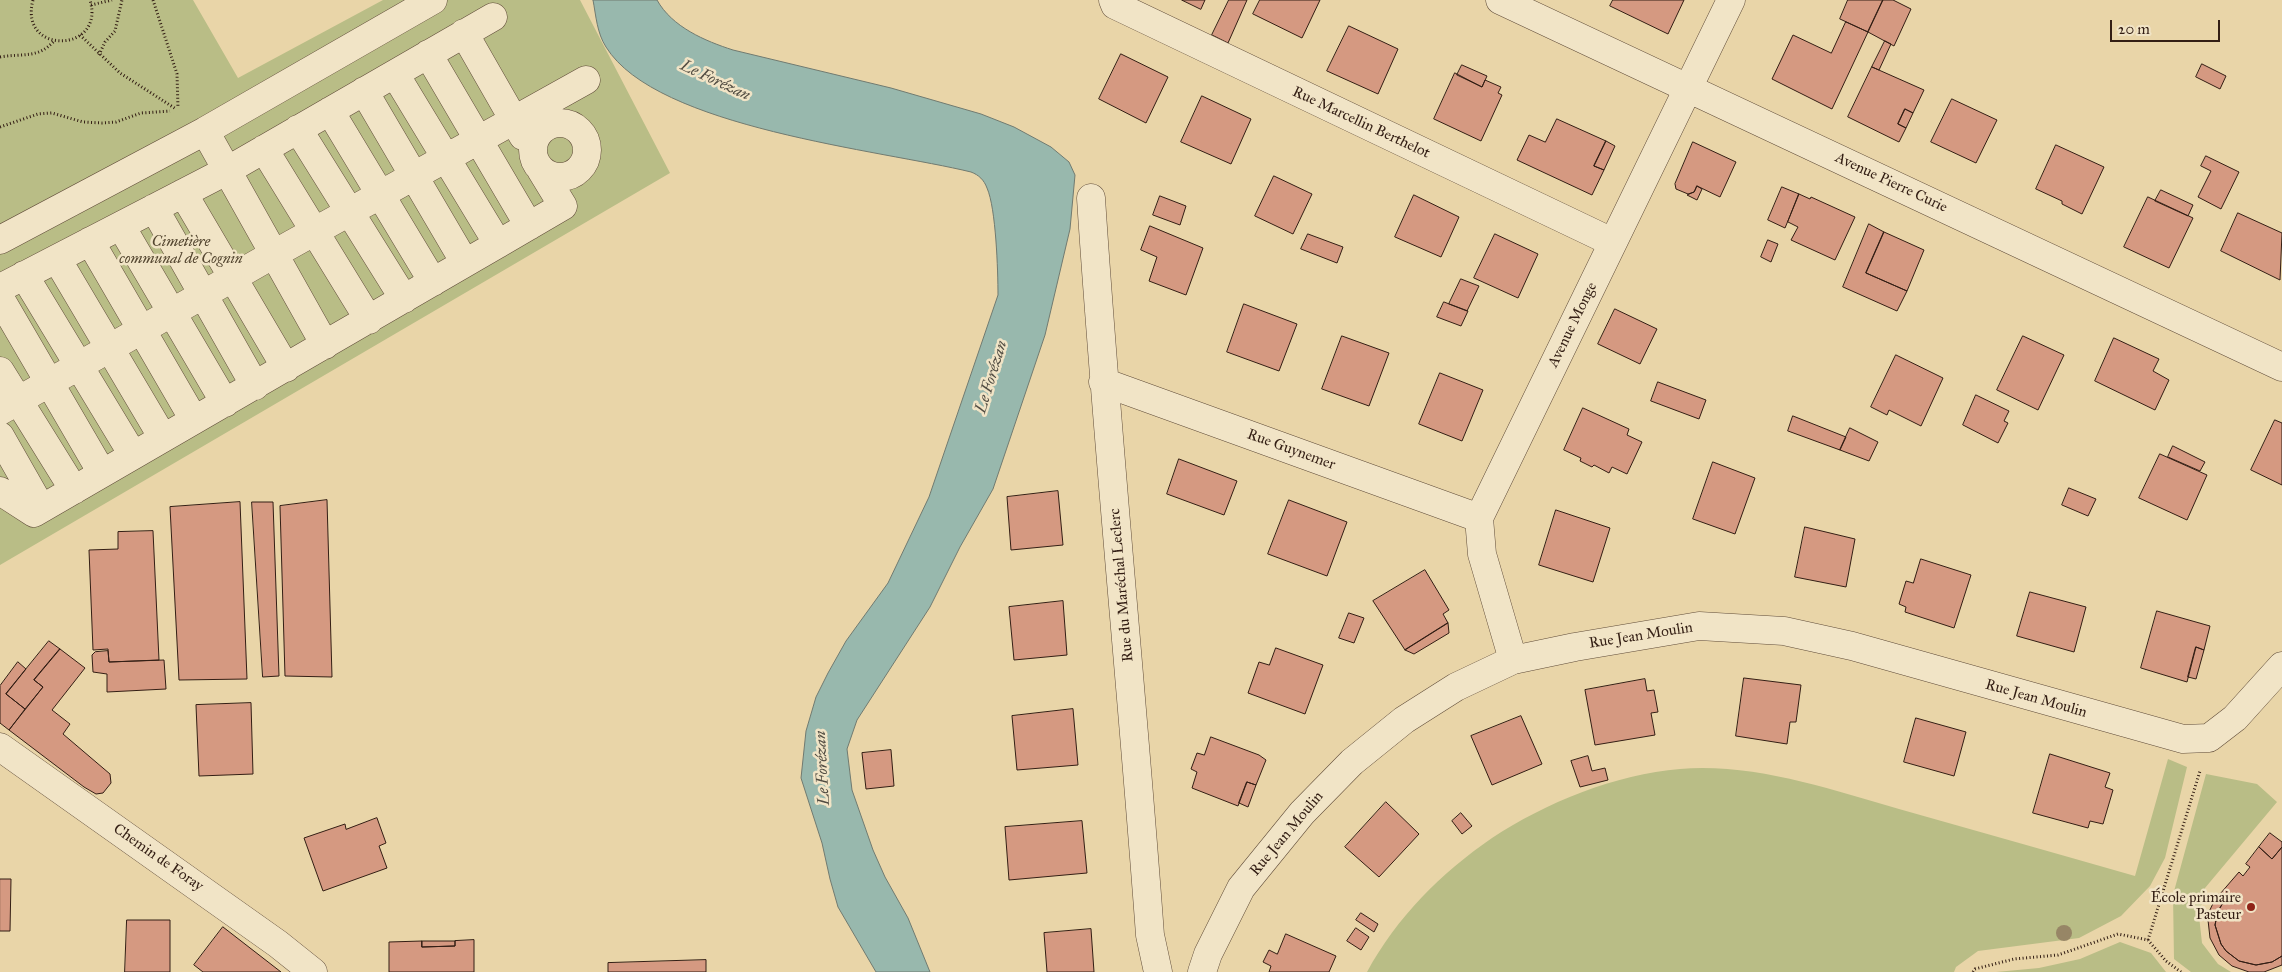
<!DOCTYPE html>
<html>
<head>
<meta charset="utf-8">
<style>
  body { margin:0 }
  #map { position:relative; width:2282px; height:972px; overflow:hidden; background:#e9d5a8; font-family:"IM FELL Great Primer",serif }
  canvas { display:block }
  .scale { position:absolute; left:2110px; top:20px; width:110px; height:22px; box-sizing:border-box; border:2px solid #331e14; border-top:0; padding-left:6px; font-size:15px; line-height:18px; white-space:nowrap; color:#331e14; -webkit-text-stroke:4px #f1e4c6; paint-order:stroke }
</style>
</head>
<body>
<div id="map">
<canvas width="2282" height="972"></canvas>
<div class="scale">20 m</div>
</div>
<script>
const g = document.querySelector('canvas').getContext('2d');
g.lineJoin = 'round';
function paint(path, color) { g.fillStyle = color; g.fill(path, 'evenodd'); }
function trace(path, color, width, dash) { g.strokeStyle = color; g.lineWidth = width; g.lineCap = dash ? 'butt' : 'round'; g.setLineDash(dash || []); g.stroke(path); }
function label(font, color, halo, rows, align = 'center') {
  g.font = font + ' "IM FELL Great Primer",serif'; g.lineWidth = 5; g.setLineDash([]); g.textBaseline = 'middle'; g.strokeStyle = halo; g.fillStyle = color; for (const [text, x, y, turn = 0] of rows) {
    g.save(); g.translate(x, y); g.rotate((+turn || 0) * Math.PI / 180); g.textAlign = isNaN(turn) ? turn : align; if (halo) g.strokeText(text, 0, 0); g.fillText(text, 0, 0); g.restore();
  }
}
const green = new Path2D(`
  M0 0H193L238 78 383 0H580L670 173 0 565Z
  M2168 759 2187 767 2165 858 2150 886 2121 916 2079 938 1978 951 1956 967 1954 972H1367C1397 917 1441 873 1492 838 1545 803 1616 774 1680 769 1754 763 1829 789 1899 809 1978 831 2057 854 2135 876Z
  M2206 774 2257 784 2277 802 2205 888 2199 916 2202 943 2218 964 2231 972H2191L2174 959 2173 895Z
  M2120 942 2151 953 2166 972H1996L2039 968 2080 959Z`);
const water = new Path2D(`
  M593 0H657C672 27 705 41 733 50L891 88 981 114 1014 127 1051 147 1069 162 1075 175 1070 229 1045 335 993 489 960 547 930 607 857 720 847 749 852 790 873 850 885 877 908 918 930 972H876L838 907 830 879 822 843 801 778 806 731 816 697 828 673 846 641 888 583 929 497 998 295C998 271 996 208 987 188 984 180 979 175 971 172 881 150 656 128 606 47 597 33 596 16 593 0Z`);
const building = new Path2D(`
  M1182 0H1205L1201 9Z
  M1229 0H1247L1228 43 1212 35Z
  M1260 0H1320L1302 38 1253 14Z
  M1613 0H1684L1668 34 1610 6Z
  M1848 0H1883L1868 32 1840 19Z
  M1883 0H1893L1911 9 1894 46 1868 32Z
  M1846 22 1868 32 1832 109 1772 79 1793 35 1831 53Z
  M1349 26 1398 49 1378 94 1327 71Z
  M1885 41 1891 44 1879 70 1872 67Z
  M1121 54 1168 77 1146 123 1099 99Z
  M2202 64 2226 76 2220 89 2196 77Z
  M1462 65 1487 76 1482 87 1457 75Z
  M1872 67 1924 90 1913 113 1905 109 1898 124 1906 128 1899 142 1848 117Z
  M1455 73 1482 87 1485 80 1501 87 1498 93 1502 95 1481 141 1434 119Z
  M1202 96 1251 119 1231 164 1181 142Z
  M1952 99 1997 120 1976 163 1931 142Z
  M1905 109 1913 113 1906 128 1898 124Z
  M1557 119 1606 141 1594 166 1604 170 1592 195 1517 160 1529 135 1545 142Z
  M1606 141 1615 146 1604 170 1594 166Z
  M1693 142 1736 162 1720 197 1697 186 1694 192 1688 194 1676 189 1675 184Z
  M2056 145 2104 167 2082 214 2062 204V201L2036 189Z
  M2206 156 2239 172 2221 209 2198 197 2211 171 2201 166Z
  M1274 176 1312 194 1293 234 1255 216Z
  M1697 186 1702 189 1697 200 1687 195 1694 192Z
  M1782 187 1799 194 1785 228 1768 220Z
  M2161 190 2193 205 2188 216 2155 201Z
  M1799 194 1810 199 1811 197 1855 217 1835 260 1791 240 1798 227 1788 222Z
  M1414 195 1459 217 1441 257 1395 237Z
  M1160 196 1186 206 1180 225 1153 215Z
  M2148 197 2193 218 2169 268 2124 247Z
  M2238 213 2282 233 2280 280 2221 251Z
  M1869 224 1884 232 1866 273 1907 291 1897 311 1843 287Z
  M1150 226 1203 248 1186 295 1149 281 1157 257 1141 250Z
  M1884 232 1924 250 1907 291 1866 273Z
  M1308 234 1343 247 1337 263 1301 249Z
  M1495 234 1538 254 1518 298 1474 278Z
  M1768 240 1778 244 1771 262 1761 257Z
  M1461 279 1479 286 1467 311 1449 304Z
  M1444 302 1468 311 1461 326 1437 317Z
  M1244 304 1297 324 1279 371 1227 352Z
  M1615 309 1657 329 1640 364 1598 344Z
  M1342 336 1389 353 1369 406 1322 389Z
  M2023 336 2064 355 2038 410 1997 390Z
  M2114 338 2159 359 2153 371 2169 380 2155 410 2095 381Z
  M1896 355 1943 378 1921 426 1889 410 1887 415 1871 407Z
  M1440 373 1483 390 1462 441 1419 424Z
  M1658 382 1706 400 1699 419 1651 401Z
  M1976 395 2009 411 2004 421 2008 423 1998 443 1963 425Z
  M1583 408 1629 429 1627 435 1642 442 1627 474 1612 467 1609 473 1594 465 1592 467 1580 461 1581 458 1564 450Z
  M1793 416 1846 437 1840 450 1788 431Z
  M2275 420 2282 423V485L2251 470Z
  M1850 428 1878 442 1869 461 1840 450Z
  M2173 446 2205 462 2200 471 2168 457Z
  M2160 454 2207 475 2187 520 2139 498Z
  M1179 459 1237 481 1224 515 1167 494Z
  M1713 462 1755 478 1735 534 1693 519Z
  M2069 488 2096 499 2088 516 2062 505Z
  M1058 491 1063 545 1011 550 1007 497Z
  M327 500 332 677 285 676 280 506Z
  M1289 500 1347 522 1327 576 1268 554Z
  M240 502 247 679 179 680 170 507Z
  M252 502H273L279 676 263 677Z
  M1556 510 1610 528 1593 582 1539 565Z
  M1805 527 1855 539 1846 587 1795 577Z
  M153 531 159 660 109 662 108 649 93 650 89 550 118 549V532Z
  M1921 559 1971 575 1954 628 1905 612 1906 607 1899 604 1906 581 1913 583Z
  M1425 570 1449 610 1443 614 1448 623 1405 650 1373 601Z
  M2030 592 2086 607 2074 652 2017 636Z
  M1063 601 1067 655 1014 660 1009 607Z
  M2157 611 2210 626 2204 650 2196 647 2187 682 2141 668Z
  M1349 613 1364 618 1354 643 1339 638Z
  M1448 623 1449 633 1414 654 1405 650Z
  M49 641 60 649 34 680 43 687 25 709 6 694Z
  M2196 647 2204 650 2196 679 2188 677Z
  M1276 648 1323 665 1305 714 1248 693 1259 662 1269 665Z
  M60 649 85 668 52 710 70 724 63 734 110 774 111 783 103 793 96 794 84 787 9 730 43 687 34 680Z
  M108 651 109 662 164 660 166 689 107 692V674L93 672 92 655 95 652Z
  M18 662 26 669 6 694 25 709 9 730 0 723V686Z
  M1744 678 1801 685 1796 722H1790L1787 744 1736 736Z
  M1645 679 1647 691 1654 690 1658 712 1651 713 1655 735 1595 745 1585 690Z
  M251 703 253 774 199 776 196 705Z
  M1073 709 1078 765 1017 770 1012 716Z
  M1521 716 1542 764 1492 785 1471 736Z
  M1916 718 1966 732 1954 776 1904 762Z
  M1211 737 1259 755 1266 760 1256 785 1247 782 1238 806 1192 788 1197 772 1191 769 1197 753 1204 755Z
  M891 750 894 786 866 789 862 753Z
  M2050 754 2110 773 2105 787 2113 790 2103 824 2090 821 2088 828 2033 813Z
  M1588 756 1592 771 1605 768 1608 780 1580 787 1571 761Z
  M1247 782 1256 785 1248 807 1239 803Z
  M1386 802 1419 834 1379 877 1345 847Z
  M1461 813 1472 826 1462 834 1452 821Z
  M377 818 386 843 379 846 387 868 323 891 304 838 345 824 346 829Z
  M1082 821 1087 873 1009 880 1005 827Z
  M2270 833 2282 842V847L2272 859 2259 847Z
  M2259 847 2272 859 2282 847V956L2272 962 2256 965 2239 961 2226 951 2221 944 2215 925 2218 911 2226 898 2220 894 2239 872 2243 876 2250 867 2246 864Z
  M0 879H11L10 931H0Z
  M2218 894 2226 898 2218 911 2215 925 2221 944 2226 951 2239 961 2256 965 2272 962 2282 956V965L2264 972H2249L2232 966 2219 955 2210 938 2208 920 2210 910Z
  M1361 913 1378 924 1374 932 1356 920Z
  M127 920H170V972H125Z
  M223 927 281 972H203L194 965Z
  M1356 928 1369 937 1361 950 1347 941Z
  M1091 929 1094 972H1047L1044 933Z
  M1286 934 1336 956 1329 972H1269L1271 966 1263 962 1269 950 1277 954Z
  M474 940V972H389V942L422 941V947L455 946V941Z
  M422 941H455V946L422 947Z
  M706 960V972H608V963Z`);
const path = new Path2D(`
  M33 0C18 56 106 53 90 0
  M153 0 177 74 178 108
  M91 5 112 0
  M80 35 120 73 176 109
  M99 55 105 42 115 31 122 0
  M0 57C22 53 38 59 54 41
  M0 127 38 114 52 113 83 122 102 123 116 122 141 113 170 111
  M2148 940 2200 771
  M1973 972 1975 969 2014 959 2058 955 2118 934 2148 940 2166 961 2181 972`);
const minor = new Path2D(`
  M1113 0 1115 5 1612 242
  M1500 0 2282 367
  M464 33 523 136
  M428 54 529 226
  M395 74 498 244
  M364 91 465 263
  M330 111 433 282
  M533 150a27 27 0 1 1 54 0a27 27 0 1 1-54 0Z
  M298 129 404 299
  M205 131 325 345
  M264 149 369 320
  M183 193 286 368
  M1091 198C1107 444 1132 689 1150 935L1158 972
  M154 208 255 386
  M121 226 225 403
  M0 240 205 131 433 0
  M90 241 194 420
  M57 259 163 438
  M24 275 133 455
  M0 288 228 170 493 17
  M0 298 102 473
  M0 371 74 490
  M1103 382 1479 518
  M0 411 274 254 586 80
  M0 436 41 508
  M0 491 34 513 498 244 563 206 541 170
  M1513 660 1482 554 1479 518 1731 0
  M0 747 278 944 313 972
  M1202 972 1208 954 1241 888 1302 813 1352 762 1404 720 1456 687 1513 660 1575 647 1699 626 1784 631 1852 646 2183 739 2209 738 2235 718 2282 666`);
const trees = [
  [2064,933]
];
const markers = [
  [2251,907,5,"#8f2418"]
];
const streetNames = [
  ["Rue Marcellin Berthelot",1361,123,25],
  ["Avenue Pierre Curie",1891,183,25],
  ["Avenue Monge",1573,325,-64],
  ["Rue Guynemer",1291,450,20],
  ["Rue du Maréchal Leclerc",1122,585,-95],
  ["Rue Jean Moulin",1641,636,-9],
  ["Rue Jean Moulin",2036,699,16],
  ["Rue Jean Moulin",1287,834,-50],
  ["Chemin de Foray",158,858,35]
];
const parkNames = [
  ["Cimetière",181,242],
  ["communal de Cognin",181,259]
];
const poiNames = [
  ["École primaire",2241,898],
  ["Pasteur",2241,915]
];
const waterNames = [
  ["Le Forézan",715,81,25],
  ["Le Forézan",992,377,-73],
  ["Le Forézan",823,768,-93]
];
paint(green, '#b9bd86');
paint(water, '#98b8ad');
trace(water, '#707a70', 1);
paint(building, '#d59981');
trace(building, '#331e14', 1);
trace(minor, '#604c39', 29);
trace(path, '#331e14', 3, [1, 2.5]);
trace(minor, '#f1e4c6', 28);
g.fillStyle = '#978666';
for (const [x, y] of trees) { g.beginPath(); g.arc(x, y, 8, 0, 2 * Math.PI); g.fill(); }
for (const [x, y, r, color] of markers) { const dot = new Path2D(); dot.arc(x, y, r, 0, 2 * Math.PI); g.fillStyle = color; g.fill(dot); trace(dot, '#f1e4c6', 2); }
label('15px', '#331e14', '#f1e4c6', streetNames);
label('italic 15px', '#544630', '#f1e4c6', parkNames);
label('15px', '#331e14', '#f1e4c6', poiNames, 'right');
label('italic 16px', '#514c42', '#f1e4c6', waterNames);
</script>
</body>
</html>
